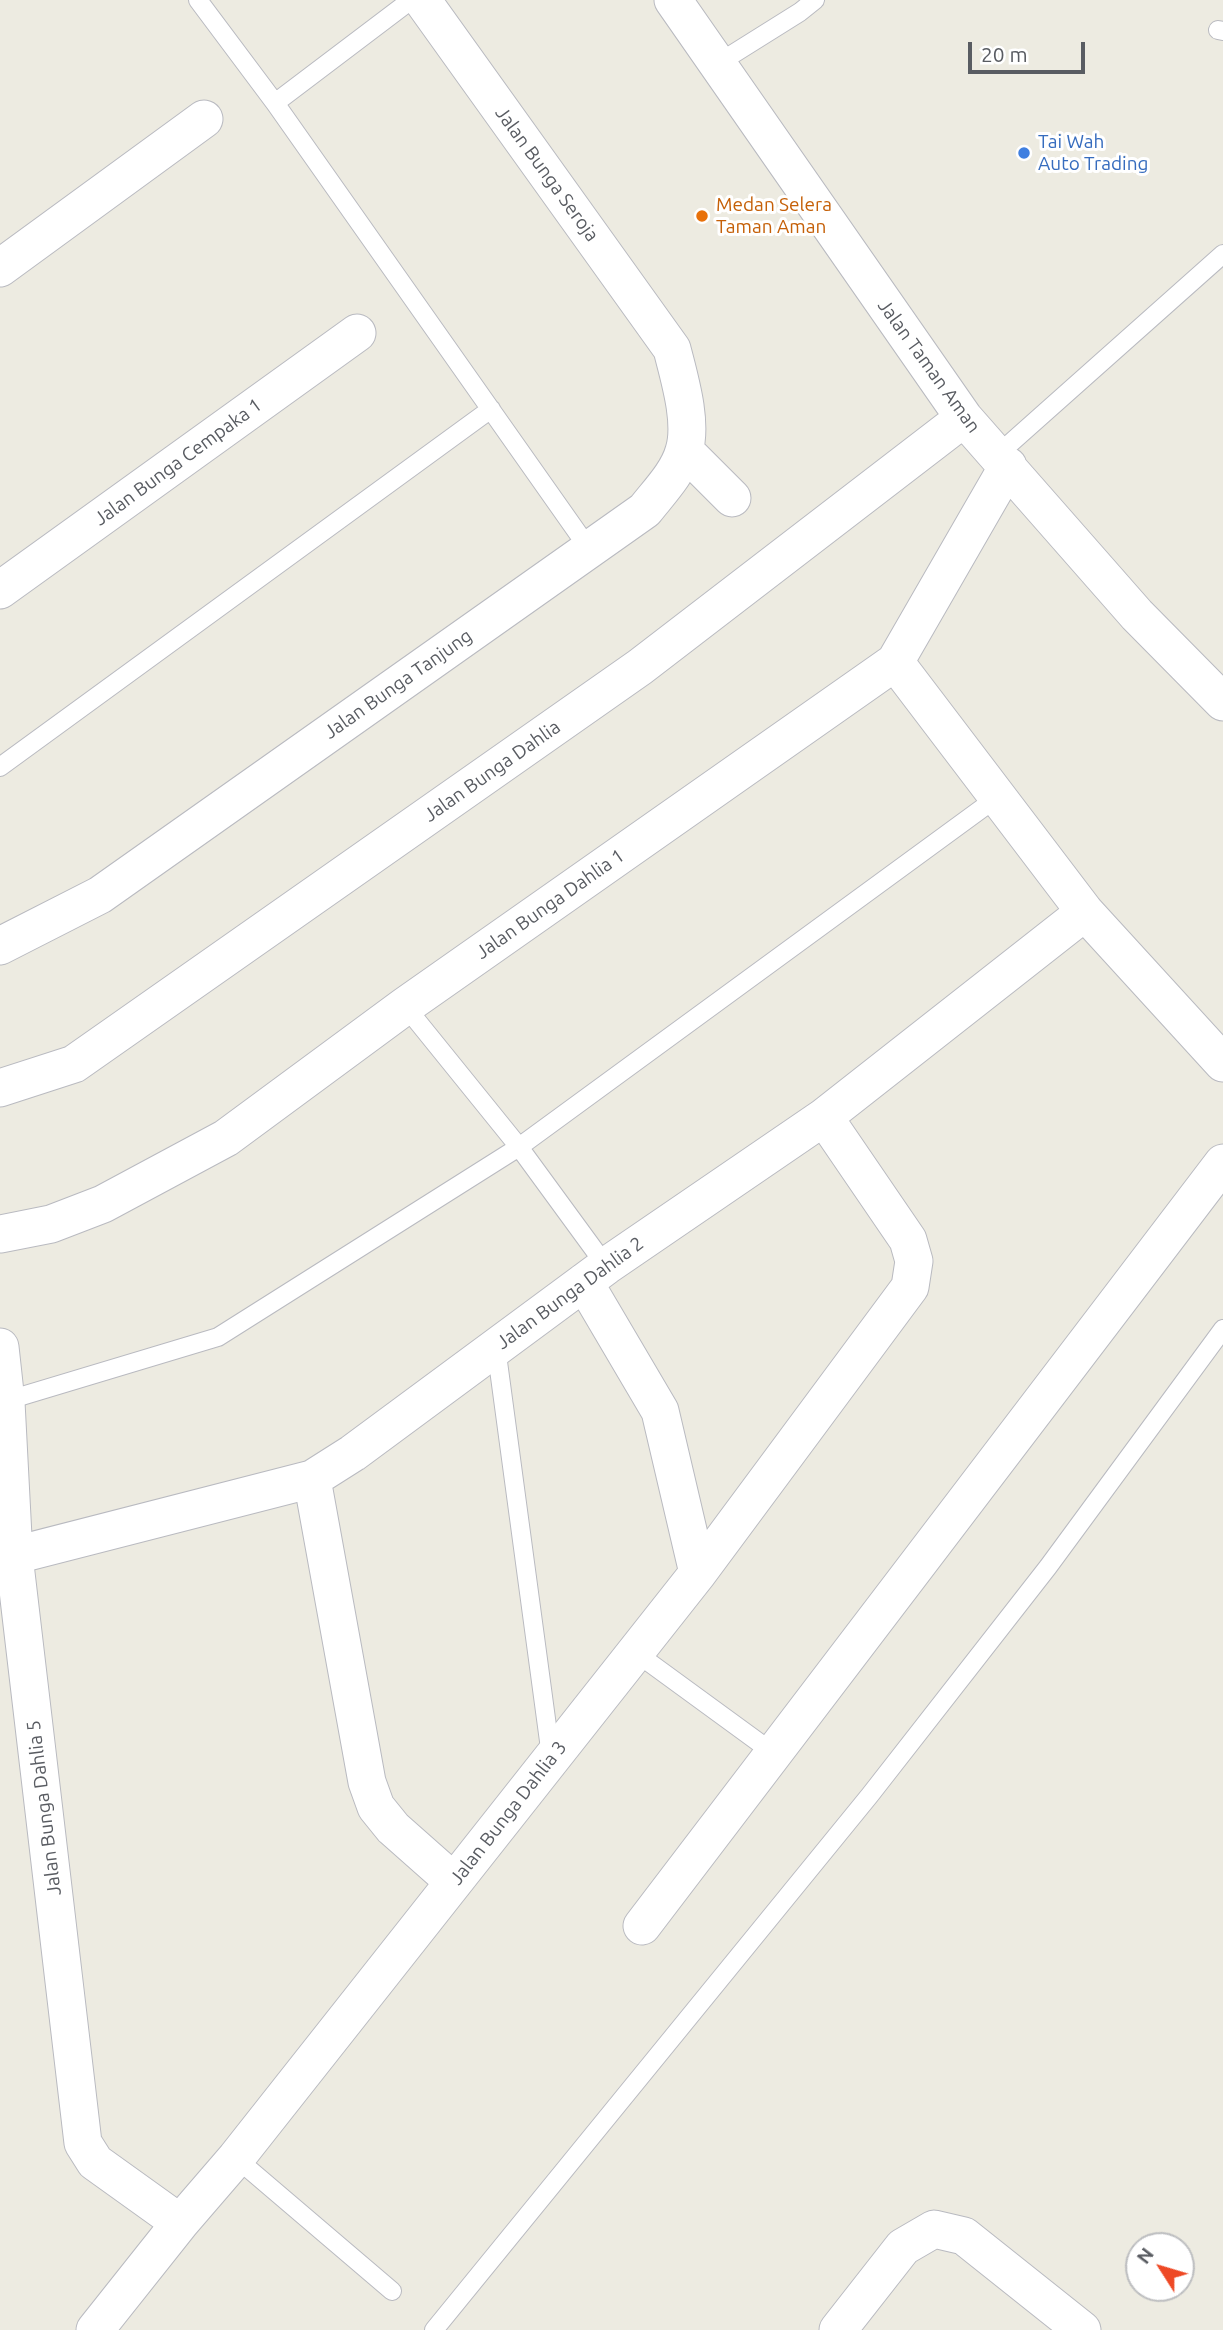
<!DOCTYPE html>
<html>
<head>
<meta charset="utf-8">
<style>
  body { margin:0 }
  #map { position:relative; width:1223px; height:2330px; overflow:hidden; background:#edebe1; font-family:Ubuntu,sans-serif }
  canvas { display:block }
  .north { position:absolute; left:1125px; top:2232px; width:70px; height:70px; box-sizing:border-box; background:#fff; border:2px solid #bdbec0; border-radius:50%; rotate:307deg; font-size:19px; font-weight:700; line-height:28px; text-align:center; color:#595c62 }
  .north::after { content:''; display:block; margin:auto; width:24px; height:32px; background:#ee4925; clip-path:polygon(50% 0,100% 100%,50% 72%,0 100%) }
  .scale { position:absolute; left:968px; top:42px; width:117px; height:32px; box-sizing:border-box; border:4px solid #595c62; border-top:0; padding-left:9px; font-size:21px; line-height:24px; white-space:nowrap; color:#595c62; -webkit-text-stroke:5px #fff; paint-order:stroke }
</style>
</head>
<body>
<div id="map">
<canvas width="1223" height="2330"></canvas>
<div class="north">N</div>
<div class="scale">20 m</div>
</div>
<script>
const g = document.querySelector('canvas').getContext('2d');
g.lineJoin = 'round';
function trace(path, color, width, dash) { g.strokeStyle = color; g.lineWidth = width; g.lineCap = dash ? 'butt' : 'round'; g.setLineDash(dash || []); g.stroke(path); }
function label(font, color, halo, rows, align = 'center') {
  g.font = font + ' Ubuntu,sans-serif'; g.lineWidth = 6; g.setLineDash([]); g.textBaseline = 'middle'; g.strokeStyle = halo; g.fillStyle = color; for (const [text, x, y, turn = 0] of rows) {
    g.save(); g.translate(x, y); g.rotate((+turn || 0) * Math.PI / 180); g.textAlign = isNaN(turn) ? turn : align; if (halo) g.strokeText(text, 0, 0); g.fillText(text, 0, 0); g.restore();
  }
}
const lane = new Path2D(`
  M198 0 275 103 589 549
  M1218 30 1223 31
  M717 64 800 12 815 0
  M275 103 411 0
  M996 456 1223 254
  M0 767 491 409
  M405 1006 519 1147 606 1266
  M496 1347 551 1756
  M2 1402 218 1337 519 1147 999 796
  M635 1652 772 1752
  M236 2158 392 2291
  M434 2330 870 1795 1048 1567 1223 1329`);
const street = new Path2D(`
  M673 0 964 418 1137 615 1223 702
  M0 268 204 119
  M685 451 732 498
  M0 590 357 333
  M895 662 1085 912 1223 1063
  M0 946 100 895 645 510C659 492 678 473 684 451 693 422 679 377 672 349L422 0
  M0 1088 74 1064 640 667 964 418
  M0 1234 51 1224 103 1204 226 1138 405 1006 895 662 1008 466
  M584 1282 660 1411 698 1573
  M0 1347 6 1402 14 1556 83 2143 95 2162 180 2223
  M312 1479 367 1782 376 1807 393 1828 454 1882
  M0 1559 312 1479 353 1453 606 1266 824 1117 1085 912
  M642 1926 1223 1163
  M95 2330 180 2223 236 2158 698 1573 910 1287 914 1261 908 1240 824 1117
  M838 2330 903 2247 934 2229 964 2236 1082 2330`);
const markers = [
  [1024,153,7,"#3f7fe0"],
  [702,216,7,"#e8710a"]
];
const shopNames = [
  ["Tai Wah",1038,142],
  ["Auto Trading",1038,164]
];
const streetNames = [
  ["Jalan Bunga Seroja",547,174,54],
  ["Jalan Taman Aman",929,366,54],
  ["Jalan Bunga Cempaka 1",178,462,-36],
  ["Jalan Bunga Tanjung",398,684,-35],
  ["Jalan Bunga Dahlia",492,771,-35],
  ["Jalan Bunga Dahlia 1",550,904,-35],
  ["Jalan Bunga Dahlia 2",570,1293,-36],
  ["Jalan Bunga Dahlia 5",44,1808,-97],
  ["Jalan Bunga Dahlia 3",508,1813,-52]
];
const foodNames = [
  ["Medan Selera",716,205],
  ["Taman Aman",716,227]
];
trace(lane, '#b9bac0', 20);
trace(street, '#b9bac0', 39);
trace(lane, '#fff', 18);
trace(street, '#fff', 37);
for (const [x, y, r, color] of markers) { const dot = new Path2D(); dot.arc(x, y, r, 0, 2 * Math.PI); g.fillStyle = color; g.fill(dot); trace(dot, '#fff', 2.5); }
label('19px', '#366cbe', '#fff', shopNames, 'left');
label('19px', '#595c62', '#fff', streetNames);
label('19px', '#c56008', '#fff', foodNames, 'left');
</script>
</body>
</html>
